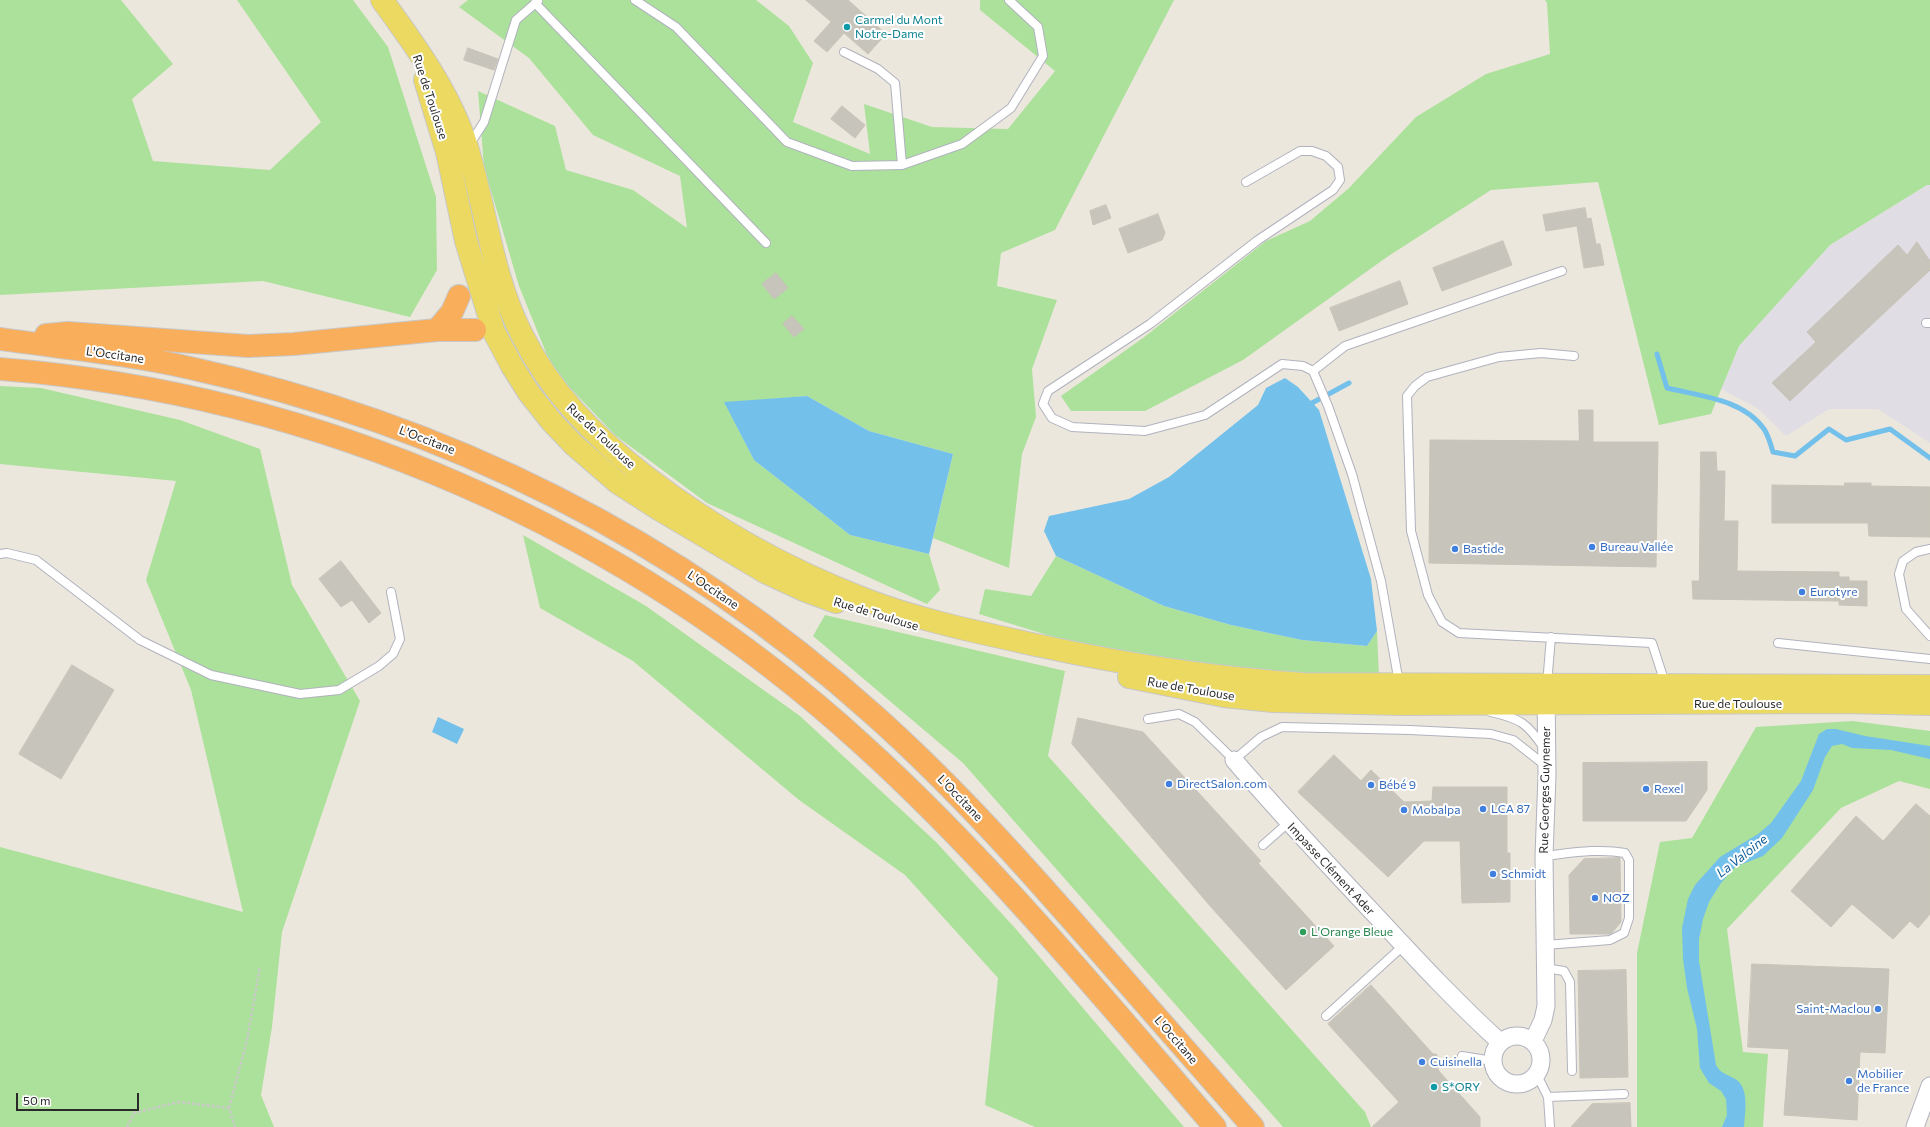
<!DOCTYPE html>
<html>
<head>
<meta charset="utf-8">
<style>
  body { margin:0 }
  #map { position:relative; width:1930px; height:1127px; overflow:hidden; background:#ece7dd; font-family:Commissioner,sans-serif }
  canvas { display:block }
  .scale { position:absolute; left:16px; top:1093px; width:123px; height:18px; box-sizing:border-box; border:2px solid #2a2a2a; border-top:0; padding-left:5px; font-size:12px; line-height:14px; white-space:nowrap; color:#2a2a2a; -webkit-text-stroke:3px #fff; paint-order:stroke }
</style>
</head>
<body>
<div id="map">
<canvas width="1930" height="1127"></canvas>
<div class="scale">50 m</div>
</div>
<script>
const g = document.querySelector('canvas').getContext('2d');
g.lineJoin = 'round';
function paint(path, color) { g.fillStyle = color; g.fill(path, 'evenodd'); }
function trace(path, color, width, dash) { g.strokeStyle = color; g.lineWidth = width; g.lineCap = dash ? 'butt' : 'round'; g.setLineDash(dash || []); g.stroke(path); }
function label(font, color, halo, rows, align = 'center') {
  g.font = font + ' Commissioner,sans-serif'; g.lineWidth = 4; g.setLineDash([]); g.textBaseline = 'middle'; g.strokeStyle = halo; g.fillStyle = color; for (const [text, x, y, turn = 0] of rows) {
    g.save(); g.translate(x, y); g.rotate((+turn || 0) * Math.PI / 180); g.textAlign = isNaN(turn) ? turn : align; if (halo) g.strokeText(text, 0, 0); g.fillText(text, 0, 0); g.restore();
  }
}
const industrial = new Path2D(`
  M1927 185H1930V443L1878 409H1829L1786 436 1757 408 1721 389 1739 346 1830 245Z`);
const green = new Path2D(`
  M0 0H121L173 64 132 99 153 161 270 170 321 122 237 0H353L388 47 436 197 437 270 410 317 263 281 0 295Z
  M468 0H756L789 26 813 63 793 122 870 154 864 104 932 127 1008 129 1055 71 980 10V0H1174L1055 230 1001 253 997 286 1057 300 1032 369 1036 417 1022 454 1009 568 933 538 953 454 869 431 807 396 725 403 754 460 850 535 929 554 940 590 927 604 707 503 615 435 553 370 519 286 484 167 478 91 555 126 566 170 633 190 687 228 680 176 593 135 529 58 459 7Z
  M1545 0H1930V185H1927L1830 245 1739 346 1711 414 1659 425 1598 182 1491 190 1387 257 1243 360 1145 411H1071L1061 396 1143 338 1266 241 1310 221 1349 188 1416 117 1486 74 1550 54 1547 3Z
  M0 386 41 388 180 420 260 449 292 585 360 701 282 932 272 1027 261 1095 274 1127H0V847L243 912 191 690 146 580 176 481 0 464Z
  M523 535 646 606 800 716 936 842 1015 928 1184 1127H1035L985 1105 998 978 905 875 799 800 633 661 540 608Z
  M1056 556 1164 606 1231 625 1302 640 1367 646 1377 631 1379 677 1215 670 1083 646 979 614 985 589 1031 596Z
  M825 615 1065 671 1048 756 1365 1112 1371 1127H1283L963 763 813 636Z
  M1853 721 1930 731V789L1899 781 1841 808 1727 929 1743 1052 1768 1054 1763 1127H1637V953L1660 842 1692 838 1756 727Z`);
const water = new Path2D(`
  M1285 378 1298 387 1319 410 1371 579 1377 631 1367 646 1302 640 1231 625 1164 606 1056 556 1044 531 1049 516 1129 499 1169 477 1258 405 1266 388Z
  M807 396 869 431 953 454 929 554 850 535 754 460 724 402Z
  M438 717 464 729 457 744 432 732Z
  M1827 729H1836L1865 736 1930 746V759L1891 750 1852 748 1842 744 1832 746 1825 757 1813 790 1782 838 1763 856 1735 867 1721 883 1709 902 1703 919 1699 939V961L1716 1065C1721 1075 1731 1075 1738 1081 1749 1091 1745 1114 1744 1127H1722L1727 1115 1726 1099 1721 1091 1709 1083 1700 1068 1697 1029 1687 988 1683 959 1682 928 1688 899 1695 885 1720 857 1758 834 1771 823 1801 781 1819 734Z`);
const stream = new Path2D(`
  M1657 354 1667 388C1700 396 1743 399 1764 429 1768 435 1771 445 1773 452L1795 456 1829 429 1846 440 1890 429 1930 458
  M1312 403 1349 383`);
const building = new Path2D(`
  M806 0H848L886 34 868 54 844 33 827 52 814 41 831 22Z
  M468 48 498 59 494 70 464 60Z
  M842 106 865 125 855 138 831 119Z
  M1106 205 1111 218 1093 225 1090 211Z
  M1585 208 1587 219 1591 218 1596 244H1600L1604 265 1584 268 1577 226 1546 231 1543 215Z
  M1158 214 1165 233 1162 240 1128 253 1119 229Z
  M1503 241 1512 265 1442 291 1433 268Z
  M1917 242 1930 261V270L1790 401 1772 383 1816 342 1807 332 1898 245 1907 255Z
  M776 273 788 288 774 299 762 284Z
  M1400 281 1408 304 1339 331 1330 308Z
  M792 316 804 329 794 337 783 324Z
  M1579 410H1593V442H1658L1656 567 1429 563 1430 440 1579 441Z
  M1701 452H1716L1717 471H1725L1724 521H1738L1737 571 1839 572V577H1849V581H1867V606L1839 605V601L1693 599 1692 581H1699Z
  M1845 483H1871V486L1930 487V537L1869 536 1868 523H1772V485L1844 486Z
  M341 561 381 613 369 623 352 600 341 607 319 579Z
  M72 665 114 690 61 779 19 754Z
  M1078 718 1143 732 1261 861 1258 863 1334 946 1286 990 1211 907 1072 744Z
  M1334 755 1361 781 1371 770 1404 802 1432 801 1433 787H1507V853H1510V902L1462 903 1460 841H1424L1388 877 1298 792Z
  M1707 762V790L1686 821H1583V763Z
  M1916 804 1930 816V914L1918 928 1910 921 1893 939 1852 904 1831 927 1791 891 1856 816 1883 841Z
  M1620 858 1621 922 1611 934H1570L1569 875 1584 859Z
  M1752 964 1889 969 1885 1053 1860 1052 1857 1120 1784 1115 1789 1049 1748 1047Z
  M1626 970 1628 1077 1580 1078 1578 971Z
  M1371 985 1433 1054H1436L1439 1058 1438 1070 1480 1117V1127H1372L1399 1102 1328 1024Z
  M1630 1103 1631 1127H1571L1592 1104Z`);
const path = new Path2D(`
  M229 1108 247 1040 260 967
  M127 1127 134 1113 179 1102 229 1108 235 1127`);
const lane = new Path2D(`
  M635 0 676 27 787 142 852 166 902 165 962 144 1011 108 1043 56 1038 27 1009 0
  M535 3 766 243
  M844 52 878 69 895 83 902 165
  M470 144 484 122 516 20 538 1
  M1246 182 1300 151H1312L1326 156 1338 167 1340 180 1333 190 1258 240 1150 324 1048 391 1043 404 1052 418 1072 427 1145 431 1205 415 1282 364 1303 366 1313 371
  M1926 323H1930
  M1574 356 1541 353 1499 357 1427 377 1415 386 1407 396 1411 531 1428 595 1442 622 1459 633 1652 643 1665 683
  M1930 549 1916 552 1903 561 1899 574 1906 609 1930 636
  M0 554 7 553 36 560 140 640 211 675 300 694 339 690 379 666 393 654 400 639 391 592
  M1778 643 1930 659
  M1399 683 1381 581 1352 474 1328 406 1313 371 1345 346 1562 271
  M1547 684 1551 637
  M1491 712C1521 719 1527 723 1544 748
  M1148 719 1179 714 1195 722 1234 760 1261 737 1282 727 1410 730 1491 734 1513 740 1546 766
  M1263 845 1288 823
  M1544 856C1571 853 1599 848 1625 853L1629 860V918L1624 933 1610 940 1545 945
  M1545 968 1564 971 1570 982 1572 1071
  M1326 1016 1403 946
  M1462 1056 1493 1061
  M1537 1075 1548 1097 1550 1127
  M1548 1097 1624 1094`);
const street = new Path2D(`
  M1234 760C1281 815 1330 867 1379 919 1418 961 1458 1004 1500 1042
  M1493 1060a24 24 0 1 1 48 0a24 24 0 1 1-48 0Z
  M1533 1041 1543 1020 1546 1006 1544 856 1547 775 1546 692
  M1915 1127 1930 1086`);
const primary = new Path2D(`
  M382 0C415 45 450 93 467 147 486 209 492 276 522 335 551 393 594 436 645 476 711 527 786 569 864 599 921 621 982 633 1041 646 1128 665 1214 678 1303 684L1930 686
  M425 80 447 152 466 241 494 332 512 366 529 393 552 422 574 445 618 483 657 508 765 572 806 591 836 602
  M1129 677 1224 696 1273 701 1400 704 1843 702 1930 704`);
const highway = new Path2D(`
  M437 330 452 312 459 296
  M46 335 68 333 248 346 294 344 437 330H475
  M0 339C63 348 128 354 190 368 446 424 678 539 874 715 958 790 1032 874 1106 959 1155 1015 1204 1071 1253 1127
  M0 369C319 394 627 529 863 745 991 861 1102 997 1215 1127`);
const markers = [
  [847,27,4,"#0f9aa8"],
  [1592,547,4,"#3f7fe0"],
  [1455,549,4,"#3f7fe0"],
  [1802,592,4,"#3f7fe0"],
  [1169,784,4,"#3f7fe0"],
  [1371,785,4,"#3f7fe0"],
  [1646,789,4,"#3f7fe0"],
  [1483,809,4,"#3f7fe0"],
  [1404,810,4,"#3f7fe0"],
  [1493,874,4,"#3f7fe0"],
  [1595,898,4,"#3f7fe0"],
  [1303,932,4,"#2e9e5b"],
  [1878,1009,4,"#3f7fe0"],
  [1422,1062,4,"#3f7fe0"],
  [1849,1081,4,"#3f7fe0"],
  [1434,1087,4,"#0f9aa8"]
];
const cultureNames = [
  ["Carmel du Mont",855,20],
  ["Notre-Dame",855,34],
  ["S*ORY",1442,1087]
];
const streetNames = [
  ["Rue de Toulouse",430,97,72],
  ["L'Occitane",115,355,8],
  ["Rue de Toulouse",601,436,43],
  ["L'Occitane",427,440,21],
  ["L'Occitane",713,590,34],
  ["Rue de Toulouse",876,614,17],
  ["Rue de Toulouse",1191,689,10],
  ["Rue de Toulouse",1738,704],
  ["Rue Georges Guynemer",1545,790,-89],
  ["L'Occitane",960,798,46],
  ["Impasse Clément Ader",1331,869,47],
  ["L'Occitane",1176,1040,49]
];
const shopNames = [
  ["Bureau Vallée",1600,547],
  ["Bastide",1463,549],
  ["Eurotyre",1810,592],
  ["DirectSalon.com",1177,784],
  ["Bébé 9",1379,785],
  ["Rexel",1654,789],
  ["LCA 87",1491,809],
  ["Mobalpa",1412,810],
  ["Schmidt",1501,874],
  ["NOZ",1603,898],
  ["Saint-Maclou",1870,1009,"right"],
  ["Cuisinella",1430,1062],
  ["Mobilier",1857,1074],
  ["de France",1857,1088]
];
const leisureNames = [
  ["L'Orange Bleue",1311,932]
];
const waterNames = [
  ["La Valoine",1742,856,-38]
];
paint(industrial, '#e0dde5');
paint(green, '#ace19b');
paint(water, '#73c0eb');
trace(stream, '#73c0eb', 5);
paint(building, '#c7c5bb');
trace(building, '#c7c3b7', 1);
trace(lane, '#b0b2be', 10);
trace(street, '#b0b2be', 19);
trace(primary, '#c8c8c8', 24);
trace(highway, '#c8c8c8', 24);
trace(path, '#c8c8c8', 2.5, [3, 2]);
trace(lane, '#fff', 8);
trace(street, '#fff', 17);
trace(primary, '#ecd961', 22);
trace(highway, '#f9ae5b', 22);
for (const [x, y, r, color] of markers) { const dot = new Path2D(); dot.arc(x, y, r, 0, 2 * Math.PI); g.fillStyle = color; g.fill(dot); trace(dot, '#fff', 1.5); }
label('12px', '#0d838f', '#fff', cultureNames, 'left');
label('12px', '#2a2a2a', '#fff', streetNames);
label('12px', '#366cbe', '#fff', shopNames, 'left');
label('12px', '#27864d', '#fff', leisureNames, 'left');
label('italic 13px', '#115d98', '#fff', waterNames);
</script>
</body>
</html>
